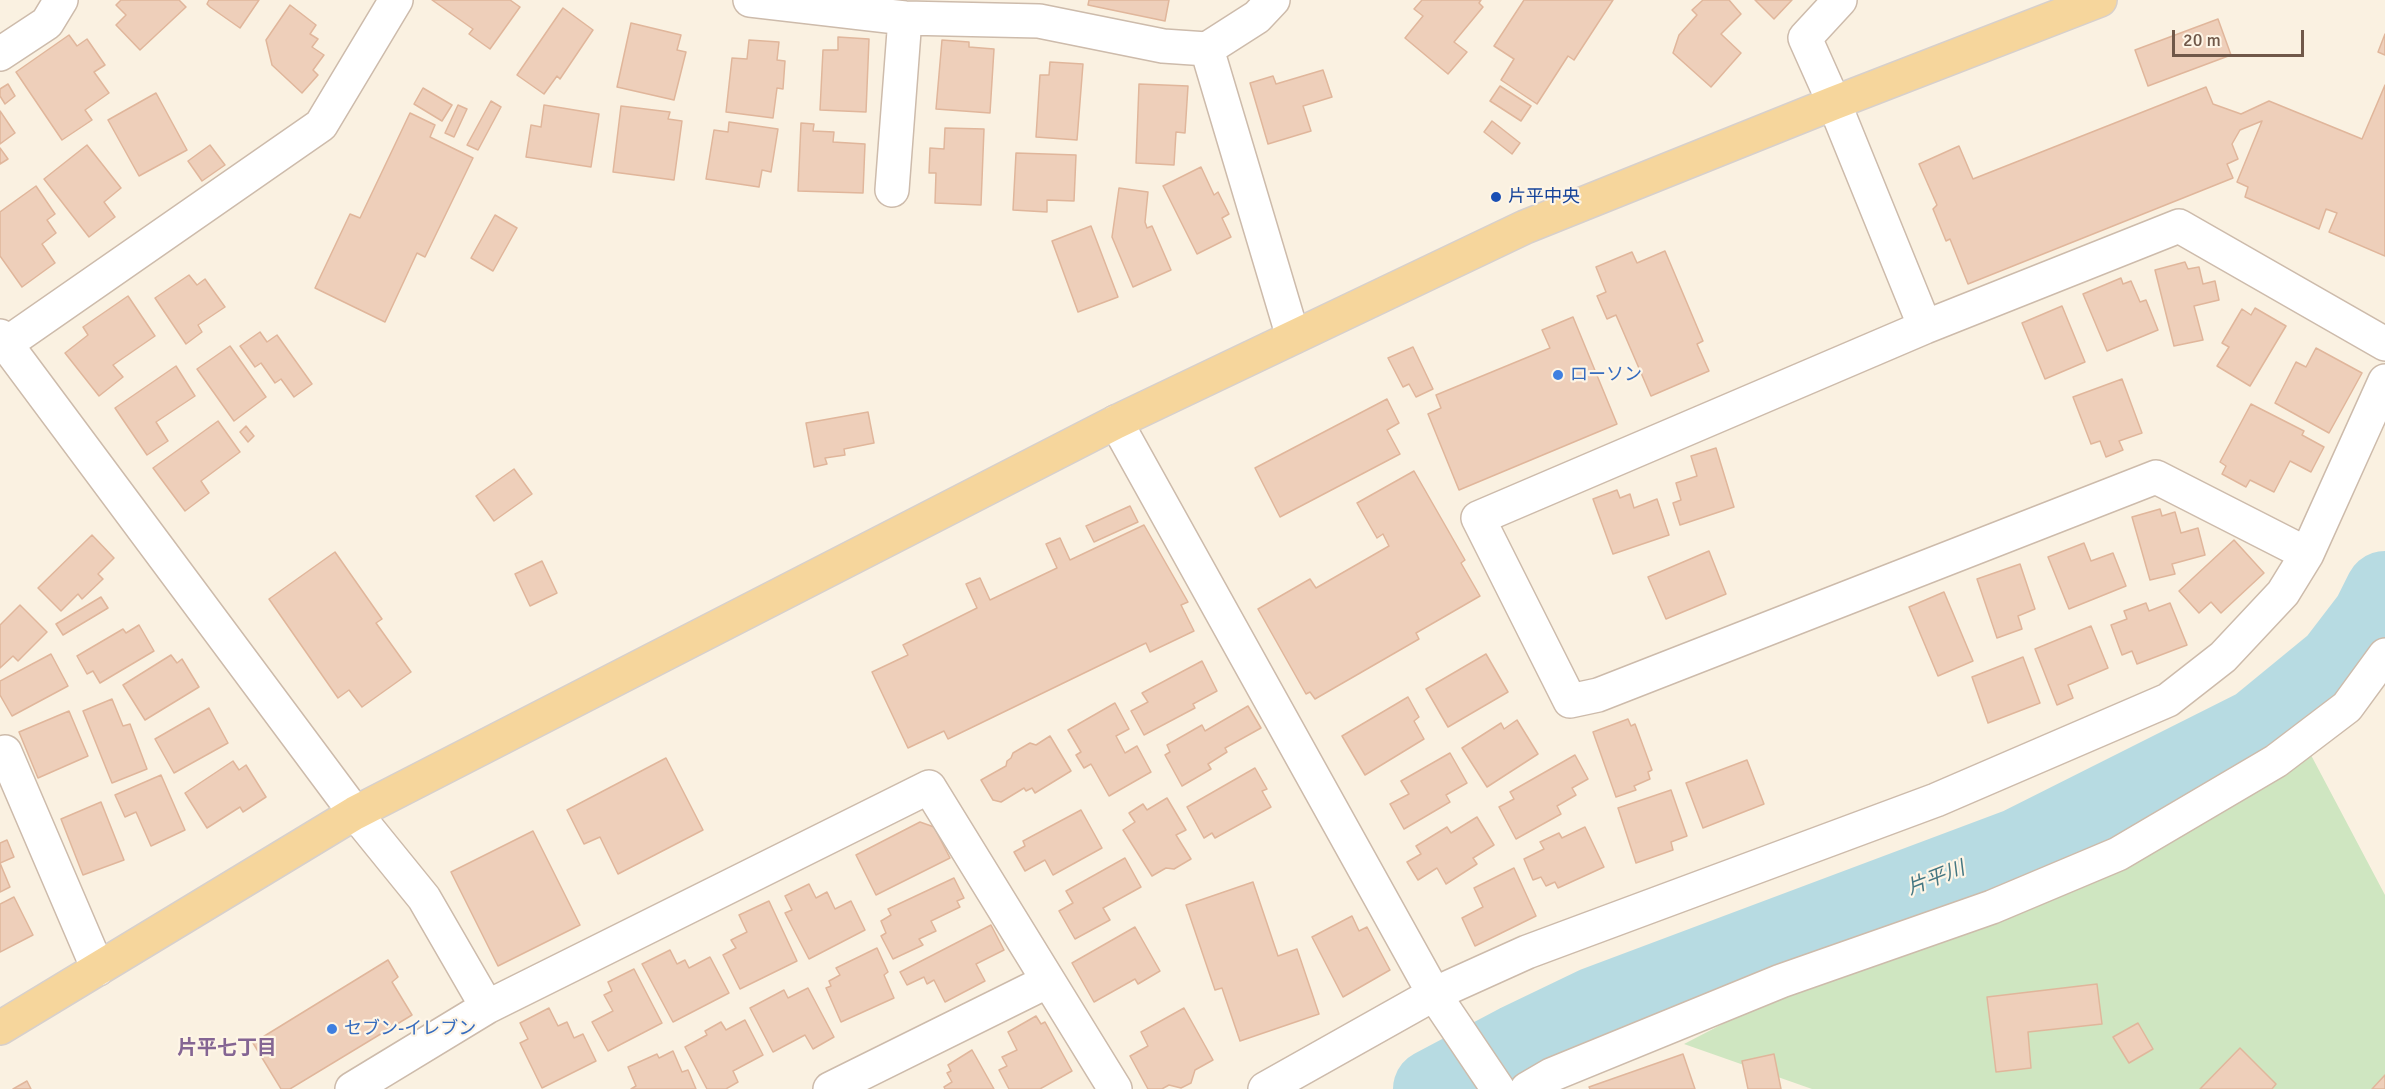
<!DOCTYPE html>
<html>
<head>
<meta charset="utf-8">
<style>
  body { margin:0 }
  #map { position:relative; width:2385px; height:1089px; overflow:hidden; background:#faf1e1; font-family:Signika,sans-serif }
  canvas { display:block }
  .scale { position:absolute; left:2172px; top:30px; width:132px; height:27px; box-sizing:border-box; border:3px solid #705849; border-top:0; padding-left:8px; font-size:18px; line-height:21px; white-space:nowrap; color:#705849; -webkit-text-stroke:4px #fef5e6; paint-order:stroke }
</style>
</head>
<body>
<div id="map">
<canvas width="2385" height="1089"></canvas>
<div class="scale">20 m</div>
</div>
<script>
const g = document.querySelector('canvas').getContext('2d');
g.lineJoin = 'round';
function paint(path, color) { g.fillStyle = color; g.fill(path, 'evenodd'); }
function trace(path, color, width, dash) { g.strokeStyle = color; g.lineWidth = width; g.lineCap = dash ? 'butt' : 'round'; g.setLineDash(dash || []); g.stroke(path); }
function label(font, color, halo, rows, align = 'center') {
  g.font = font + ' Signika,"Noto Sans JP",sans-serif'; g.lineWidth = 4.5; g.setLineDash([]); g.textBaseline = 'middle'; g.strokeStyle = halo; g.fillStyle = color; for (const [text, x, y, turn = 0] of rows) {
    g.save(); g.translate(x, y); g.rotate((+turn || 0) * Math.PI / 180); g.textAlign = isNaN(turn) ? turn : align; if (halo) g.strokeText(text, 0, 0); g.fillText(text, 0, 0); g.restore();
  }
}
const green = new Path2D(`
  M2303 740 2385 895V1089H1812L1684 1044 1873 946 2025 902Z`);
const river = new Path2D(`
  M1433 1089 1518 1044 1595 1007 2019 848 2258 728 2336 664 2372 617 2385 591`);
const building = new Path2D(`
  M121 0H179L186 7 140 50 116 25 126 15 116 5Z
  M209 0H259L240 28 210 7 207 4Z
  M432 0H510L520 7 490 49 469 34 473 29Z
  M1089 0H1169L1165 21 1088 5Z
  M1422 0H1481L1479 3 1483 7 1454 42 1467 52 1448 74 1405 38 1423 16 1414 9Z
  M1524 0H1613L1574 60 1568 56 1537 104 1501 80 1514 59 1494 46Z
  M1703 0H1729L1741 14 1721 34 1741 53 1711 87 1673 53 1679 35 1697 15 1692 10Z
  M1755 0H1792L1774 19Z
  M290 5 316 25 310 34 318 39 312 47 324 55 313 70 318 75 302 93 272 65 266 40Z
  M563 8 593 30 560 79 557 76 544 94 517 75Z
  M2218 19 2231 55 2148 86 2135 50Z
  M631 23 681 35 677 50 686 52 674 100 617 87Z
  M2385 34V55L2378 52Z
  M69 35 77 46 87 39 105 65 94 72 109 93 85 110 92 120 62 140 16 72Z
  M838 37 869 39 866 112 820 110 823 50H838Z
  M749 40 779 42 777 60 785 61 783 89 777 88 773 118 726 112 732 58 747 59Z
  M942 40 969 42V47L994 49 990 113 936 109Z
  M1050 62 1083 64 1077 140 1036 137 1040 75H1049Z
  M1323 70 1332 97 1303 106 1311 131 1268 144 1250 83 1273 76 1276 84Z
  M8 84 15 96 5 104 0 96V89Z
  M1139 84 1188 86 1185 133 1176 132 1174 165 1136 163Z
  M2385 85V256L2329 232 2337 213 2326 209 2319 229 2245 197 2248 187 2237 182 2262 121 2240 130 2232 144 2238 159 2227 164 2233 178 1968 284 1950 239 1946 241 1933 209 1937 205 1919 164 1959 146 1973 179 2206 87 2213 104 2241 114 2269 101 2362 139Z
  M1500 86 1531 106 1521 121 1490 101Z
  M423 88 452 105 442 121 414 104Z
  M156 93 187 150 139 176 108 120Z
  M491 101 501 107 478 150 467 145Z
  M458 105 467 109 454 137 445 133Z
  M544 105 599 114 591 167 526 157 531 125 541 127Z
  M621 106 670 112 668 119 682 121 674 180 613 172Z
  M0 111 15 133 0 144Z
  M410 113 435 125 430 137 473 158 425 257 417 253 385 322 315 288 350 214 360 218Z
  M1492 121 1520 143 1512 154 1484 132Z
  M729 122 778 129 771 172 762 170 759 187 706 179 714 130 728 132Z
  M801 123 814 124 813 131 834 132 833 142 865 144 863 193 798 191Z
  M945 128 984 129 981 205 935 203 936 173H929L930 148 944 149Z
  M87 145 121 188 104 202 115 217 89 237 44 179Z
  M210 145 225 165 202 181 188 161Z
  M0 148 8 159 0 164Z
  M1016 153 1076 155 1074 201 1047 200V212L1013 210Z
  M1201 167 1214 195 1218 192 1229 214 1222 218 1231 237 1197 254 1163 186Z
  M36 186 55 214 47 220 56 233 42 244 55 263 22 287 0 256V212Z
  M1119 188 1148 192 1145 222 1147 228 1152 226 1171 270 1133 287 1112 237Z
  M495 215 517 228 493 271 471 258Z
  M1091 226 1118 297 1078 312 1052 241Z
  M1665 251 1703 341 1697 344 1709 371 1651 396 1616 315 1607 319 1597 296 1606 292 1596 267 1632 252 1637 263Z
  M2185 262 2188 269 2199 267 2203 284 2215 281 2219 300 2194 306 2203 340 2174 346 2155 270Z
  M189 275 197 285 205 279 225 307 198 325 202 332 186 344 155 298Z
  M2121 278 2123 284 2131 281 2140 302 2146 300 2158 330 2107 351 2083 294Z
  M128 296 155 336 113 365 123 377 99 396 65 353 88 335 83 327Z
  M2062 306 2085 362 2045 379 2022 323Z
  M2255 308 2286 326 2250 386 2217 366 2229 347 2222 343 2242 309 2251 315Z
  M1573 317 1617 424 1459 490 1428 414 1441 408 1436 395 1550 348 1542 330Z
  M260 332 267 342 277 335 312 384 294 397 281 379 275 383 261 363 255 367 240 346Z
  M230 346 266 397 234 421 197 369Z
  M1413 347 1433 389 1416 397 1409 384 1403 387 1388 358Z
  M2316 348 2362 373 2329 433 2275 403 2296 362 2306 367Z
  M176 366 195 396 156 422 168 441 147 455 115 408Z
  M2122 379 2142 433 2119 441 2123 450 2106 457 2100 441 2091 444 2073 397Z
  M1387 399 1399 423 1387 430 1400 454 1280 517 1255 468Z
  M2251 404 2304 431 2302 435 2324 447 2311 472 2290 461 2274 492 2250 480 2246 487 2222 474 2226 466 2220 462Z
  M868 412 874 443 844 449 845 455 825 458 827 464 814 467 806 423Z
  M218 421 240 452 201 481 209 493 185 511 153 468Z
  M246 426 254 436 248 442 240 432Z
  M1716 448 1734 507 1680 525 1673 503 1681 500 1676 483 1697 476 1691 456Z
  M514 469 532 494 494 521 476 496Z
  M1414 471 1465 560 1461 563 1480 596 1416 633 1419 639 1315 699 1310 692 1306 694 1258 609 1310 579 1316 588 1389 546 1383 534 1377 538 1357 503Z
  M1617 490 1620 498 1630 494 1634 508 1657 499 1669 535 1613 554 1593 499Z
  M1130 506 1138 522 1094 542 1086 526Z
  M2160 509 2162 516 2175 512 2181 533 2198 528 2205 555 2172 564 2175 574 2150 580 2132 517Z
  M1144 525 1188 602 1181 605 1194 631 1150 652 1146 643 948 739 944 731 908 748 872 672 908 655 903 645 977 608 966 584 980 578 990 600 1057 568 1046 544 1060 538 1070 560Z
  M92 535 114 558 98 574 103 579 82 599 78 594 61 611 38 588Z
  M2234 540 2264 573 2221 613 2211 602 2199 613 2179 591Z
  M2084 543 2091 561 2113 553 2126 586 2069 609 2048 557Z
  M1709 551 1726 594 1666 619 1648 577Z
  M335 552 382 619 376 623 411 672 362 707 349 690 338 698 269 599Z
  M542 561 557 593 530 606 515 574Z
  M2020 564 2035 609 2018 616 2022 629 1997 638 1977 579Z
  M1944 592 1973 661 1938 676 1909 607Z
  M101 597 108 608 63 635 56 624Z
  M2146 603 2149 611 2170 603 2187 645 2137 664 2132 651 2122 655 2111 625 2127 619 2124 611Z
  M20 605 47 632 18 661 13 656 0 668V625Z
  M139 625 154 651 100 683 93 671 87 674 77 656 123 629 126 633Z
  M2091 626 2108 668 2068 685 2073 698 2057 705 2035 649Z
  M51 654 68 686 12 716 0 695V681Z
  M1486 654 1508 692 1448 727 1426 689Z
  M171 655 177 663 182 659 199 687 145 720 123 685Z
  M2023 657 2040 703 1988 723 1972 677Z
  M1202 661 1217 691 1193 704 1195 708 1144 735 1131 711 1148 702 1142 693Z
  M1408 697 1419 717 1414 721 1424 739 1365 775 1342 736Z
  M112 699 123 726 130 724 147 769 112 783 83 711Z
  M1115 703 1129 729 1116 736 1125 753 1137 746 1151 772 1109 796 1091 764 1084 768 1076 755 1081 752 1068 730Z
  M1248 706 1261 728 1225 748 1227 752 1208 764 1211 769 1182 786 1165 755 1170 752 1167 745 1202 725 1205 731Z
  M209 708 228 743 174 773 155 739Z
  M69 711 88 756 38 778 19 732Z
  M1628 719 1631 726 1635 724 1652 770 1648 772 1650 779 1634 786 1636 790 1616 797 1593 732Z
  M1517 720 1538 754 1487 787 1462 748 1501 723 1504 729Z
  M1050 736 1071 771 1035 793 1032 788 1026 791 1024 788 1001 802 993 800 981 780 1006 766 1007 761 1011 758 1013 753 1030 743 1036 745Z
  M1450 753 1467 783 1446 795 1450 802 1404 829 1390 804 1409 794 1401 781Z
  M1575 755 1588 779 1572 788 1576 795 1557 806 1561 814 1516 839 1499 807 1514 799 1510 792Z
  M666 758 703 830 618 874 600 837 584 844 567 810Z
  M1747 760 1764 804 1703 828 1686 783Z
  M233 761 239 770 246 765 266 797 243 812 240 807 207 828 185 793Z
  M1255 768 1267 789 1262 791 1271 807 1215 838 1212 833 1204 838 1187 807Z
  M161 775 185 830 151 846 136 812 125 817 115 795Z
  M1671 790 1687 836 1671 842 1673 850 1636 863 1618 808Z
  M1167 798 1186 830 1176 835 1191 859 1174 869 1166 868 1152 876 1123 830 1135 822 1129 813 1143 804 1147 810Z
  M101 802 124 860 83 875 61 819Z
  M1081 810 1102 848 1053 875 1045 860 1025 871 1014 852 1025 846 1023 841Z
  M1477 817 1494 845 1473 858 1477 864 1446 884 1437 868 1418 880 1407 862 1421 854 1416 846 1447 827 1451 833Z
  M920 822 934 827 950 858 876 895 856 855Z
  M1585 827 1604 867 1558 888 1555 882 1546 886 1541 877 1533 880 1524 859 1544 849 1540 842 1559 833 1562 838Z
  M533 831 580 925 498 966 451 872Z
  M7 840 14 857 0 863 10 887 0 892V843Z
  M1125 858 1141 887 1103 908 1110 920 1075 939 1059 911 1073 903 1066 891Z
  M1514 868 1536 916 1475 946 1462 918 1483 907 1474 888Z
  M954 878 964 898 957 901 960 907 931 921 936 931 919 939 923 945 893 959 881 936 886 933 881 921 891 915 888 909Z
  M1253 882 1278 956 1297 949 1319 1014 1240 1041 1222 988 1215 990 1186 905Z
  M809 884 816 898 827 892 835 909 851 901 865 930 809 959 785 913 792 910 785 896Z
  M14 897 33 935 0 952V904Z
  M769 901 797 961 740 989 723 955 736 948 731 940 747 932 739 915Z
  M1352 916 1359 931 1367 927 1390 970 1343 997 1312 937Z
  M991 925 1004 950 976 964 985 981 945 1002 934 980 927 984 924 977 907 985 900 972Z
  M1135 927 1160 971 1138 984 1135 979 1094 1002 1072 963Z
  M877 948 888 972 884 975 894 998 841 1022 826 988 831 986 829 981 840 975 836 968Z
  M670 950 677 964 685 960 689 968 710 957 729 993 673 1022 642 964Z
  M388 960 398 977 392 982 412 1015 290 1089H281L253 1043Z
  M634 969 662 1023 608 1051 592 1022 613 1011 604 995 612 991 608 982Z
  M2097 984 2102 1024 2028 1032 2031 1068 1996 1072 1987 997Z
  M808 988 834 1037 813 1049 805 1035 773 1052 750 1008 784 990 788 998Z
  M549 1008 558 1026 567 1022 574 1038 583 1034 596 1061 542 1088 520 1043 528 1039 520 1023Z
  M1184 1008 1213 1060 1195 1070 1191 1083 1181 1088 1169 1085 1162 1089H1148L1130 1056 1148 1046 1141 1032Z
  M1036 1016 1041 1024 1045 1022 1072 1071 1040 1089H1009L999 1070 1007 1066 1002 1057 1017 1050 1008 1032Z
  M745 1020 763 1055 733 1071 738 1082 726 1089H707L685 1047 707 1035 705 1031 721 1022 726 1030Z
  M2138 1023 2153 1049 2129 1063 2113 1037Z
  M2240 1048 2276 1084 2272 1089H2200Z
  M972 1050 994 1089H945L944 1087 952 1082 947 1073 951 1071 948 1065Z
  M673 1051 682 1072 688 1070 696 1089H631L636 1086 628 1067 657 1054 659 1058Z
  M1683 1054 1695 1089H1590L1589 1087Z
  M1774 1054 1781 1089H1748L1742 1061Z
  M2385 1075V1089H2372Z
  M27 1081 31 1089H13Z`);
const minor = new Path2D(`
  M750 0 905 18 1039 21 1163 46 1207 49 1257 17 1273 0
  M1840 0 1805 38 1834 103 1925 327
  M1207 49 1293 337
  M0 54 47 23 61 0
  M892 190 905 18
  M0 336 355 813 424 898 487 1007
  M6 344 321 125 396 0
  M1116 422 1434 994 1498 1089
  M2307 554 2156 477 1598 695 1570 701 1478 518 1925 327 2179 226 2385 344
  M5 752 98 969
  M352 1089 487 1007 929 787 1115 1089
  M830 1089 1048 981
  M1265 1089 1434 994 1527 952 1936 800 2168 700 2223 657 2283 593 2307 554 2385 381
  M1527 1089 1551 1075 1781 981 1992 907 2118 854 2276 761 2347 707 2385 655`);
const major = new Path2D(`
  M0 1028 355 813 1116 422 1525 227 1834 103 2100 0`);
const markers = [
  [1496,197,6,"#1a4fb4"],
  [1558,375,6,"#3f7fe0"],
  [332,1029,6,"#3f7fe0"]
];
const transitNames = [
  ["片平中央",1508,197]
];
const shopNames = [
  ["ローソン",1570,375],
  ["セブン-イレブン",344,1029]
];
const waterNames = [
  ["片平川",1936,879,-21]
];
const neighbourhoodNames = [
  ["片平七丁目",227,1049]
];
paint(green, '#cfe6c1');
trace(river, '#b7dbe2', 80);
paint(building, '#eecfba');
trace(building, '#e0b69b', 1.5);
trace(minor, '#cdbbab', 36);
trace(major, '#d7d0cc', 36);
trace(minor, '#fff', 33);
trace(major, '#f6d69c', 33);
for (const [x, y, r, color] of markers) { const dot = new Path2D(); dot.arc(x, y, r, 0, 2 * Math.PI); g.fillStyle = color; g.fill(dot); trace(dot, '#fef5e6', 2); }
label('18px', '#164399', '#fef5e6', transitNames, 'left');
label('18px', '#366cbe', '#fef5e6', shopNames, 'left');
label('italic 20px', '#457782', '#fef5e6', waterNames);
label('bold 20px', '#846593', '#fef5e6', neighbourhoodNames);
</script>
</body>
</html>
